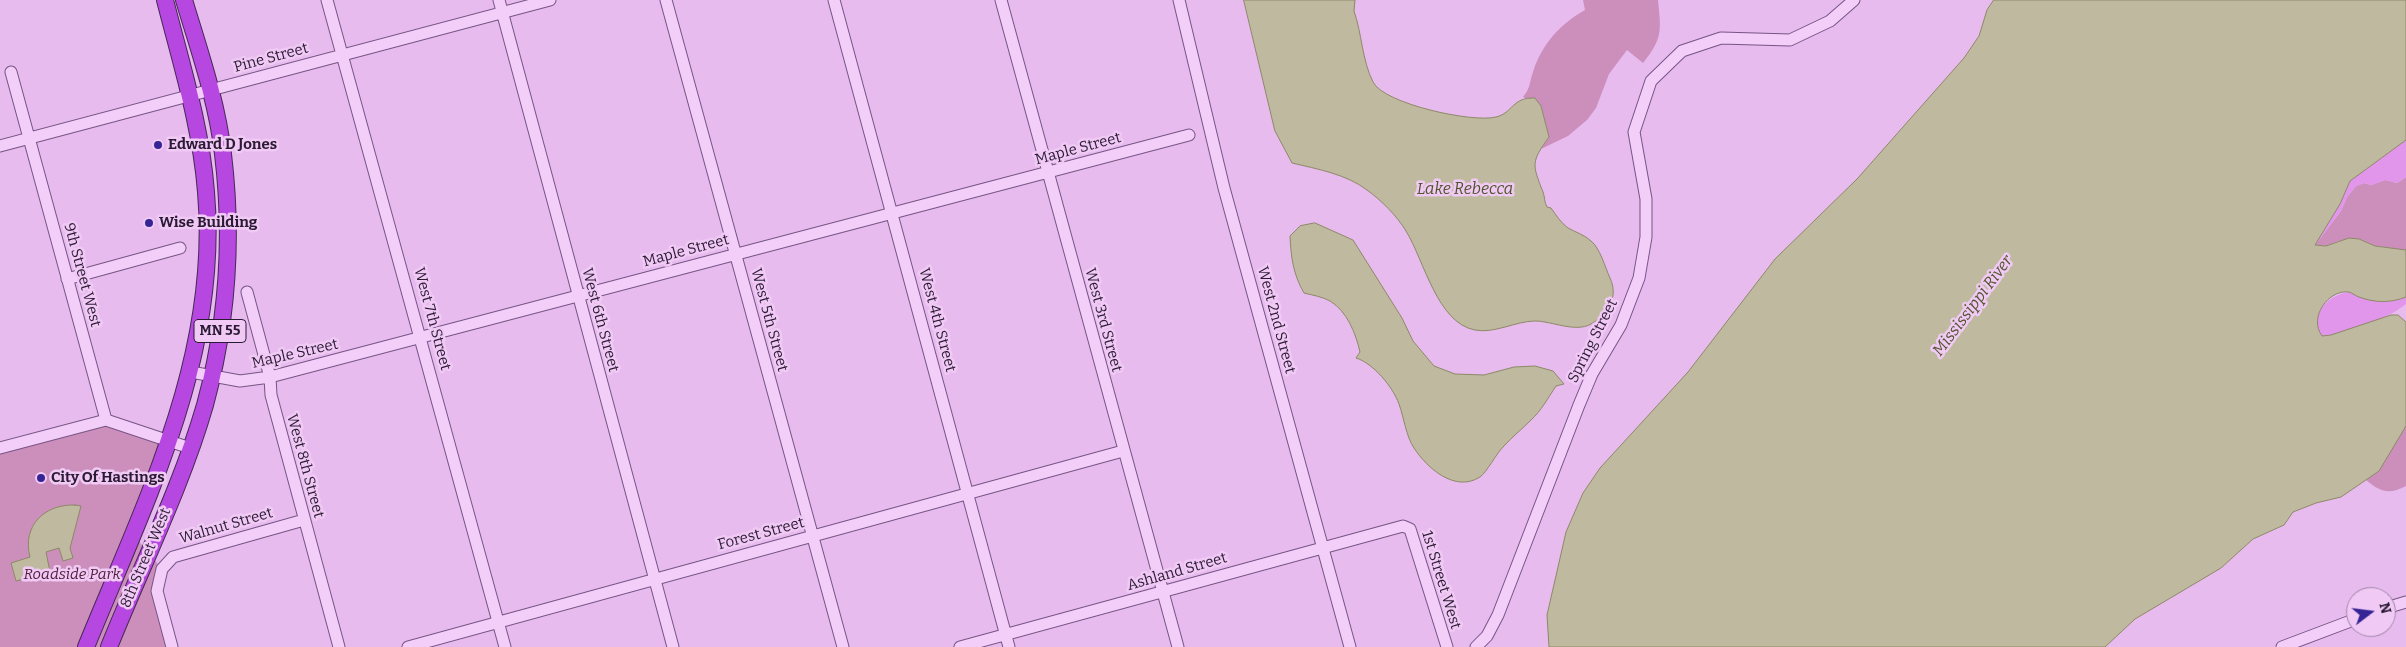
<!DOCTYPE html>
<html>
<head>
<meta charset="utf-8">
<style>
  body { margin:0 }
  #map { position:relative; width:2406px; height:647px; overflow:hidden; background:#e7bbee; font-family:Bitter,serif }
  canvas { display:block }
  .north { position:absolute; left:2346px; top:587px; width:50px; height:50px; box-sizing:border-box; background:#f0caf5; border:1px solid #a184a8; border-radius:50%; rotate:75deg; font-size:14px; font-weight:700; line-height:20px; text-align:center; color:#2b1a34 }
  .north::after { content:''; display:block; margin:auto; width:18px; height:22px; background:#352495; clip-path:polygon(50% 0,100% 100%,50% 72%,0 100%) }
</style>
</head>
<body>
<div id="map">
<canvas width="2406" height="647"></canvas>
<div class="north">N</div>
</div>
<script>
const g = document.querySelector('canvas').getContext('2d');
g.lineJoin = 'round';
function paint(path, color) { g.fillStyle = color; g.fill(path, 'evenodd'); }
function trace(path, color, width, dash) { g.strokeStyle = color; g.lineWidth = width; g.lineCap = dash ? 'butt' : 'round'; g.setLineDash(dash || []); g.stroke(path); }
function label(font, color, halo, rows, align = 'center') {
  g.font = font + ' Bitter,serif'; g.lineWidth = 5; g.setLineDash([]); g.textBaseline = 'middle'; g.strokeStyle = halo; g.fillStyle = color; for (const [text, x, y, turn = 0] of rows) {
    g.save(); g.translate(x, y); g.rotate((+turn || 0) * Math.PI / 180); g.textAlign = isNaN(turn) ? turn : align; if (halo) g.strokeText(text, 0, 0); g.fillText(text, 0, 0); g.restore();
  }
}
const green = new Path2D(`
  M1583 0H1658C1661 31 1663 38 1643 63L1627 50 1609 74 1596 108 1587 120 1568 136 1541 149 1549 137 1541 106 1523 97C1531 87 1529 83 1533 72 1542 44 1560 24 1585 10Z
  M2406 177V250L2375 246 2359 239 2339 241 2326 246 2315 245 2341 211 2347 197 2356 186 2364 183 2371 185 2385 180 2397 183Z
  M106 420 169 442 132 533 162 569 157 591 172 647H0V448Z
  M2406 426V486C2389 495 2380 492 2366 480L2379 471Z`);
const sand = new Path2D(`
  M2406 140V177L2397 183 2385 180 2371 185 2364 183 2356 186 2347 197 2341 211 2315 245 2340 204 2350 181Z
  M2350 292C2367 302 2387 304 2406 297V304C2387 319 2346 335 2322 336 2307 315 2329 294 2350 292Z`);
const water = new Path2D(`
  M1244 0H1355L1354 11C1362 34 1362 60 1373 82 1384 104 1473 123 1496 117 1513 113 1512 97 1535 98L1541 106 1549 137C1531 162 1532 164 1543 192 1545 197 1544 202 1547 207L1551 208C1556 215 1561 223 1568 228 1575 232 1585 235 1591 241 1600 248 1605 267 1610 278 1619 297 1608 314 1591 324 1575 333 1552 321 1535 321 1516 321 1494 334 1475 330 1437 323 1424 260 1406 231 1397 216 1381 200 1367 190 1346 174 1317 169 1292 163L1275 131Z
  M1994 0H2406V140L2350 181 2340 204 2315 245 2326 246 2349 238 2359 239 2375 246 2406 250V297C2391 303 2375 303 2359 297 2356 296 2352 293 2349 292 2329 289 2308 317 2322 336L2331 335 2391 315H2398L2406 322V426L2379 471 2341 497 2316 503 2293 512 2284 525 2253 539 2221 568 2135 619 2105 647H1549L1547 615 1566 532 1583 493 1600 468 1688 372 1775 259 1857 179 1964 58 1979 36 1987 10Z
  M1315 223 1353 240 1402 318 1413 341 1434 366 1455 374 1484 375 1514 367 1535 366 1553 371 1564 384 1556 386C1548 398 1541 411 1531 420 1522 429 1512 437 1503 447 1496 454 1487 472 1480 477 1455 493 1427 468 1414 448 1406 436 1404 418 1399 404 1393 387 1373 363 1356 358L1360 352C1356 334 1347 311 1330 301 1323 297 1312 295 1304 293 1293 274 1291 257 1290 236L1300 226Z
  M75 505 81 506 70 548 73 558 63 561 59 548 46 552 50 572 16 581 11 563 30 557C22 526 44 504 75 505Z`);
const minor = new Path2D(`
  M327 0 505 647
  M499 0 673 647
  M666 0 843 647
  M834 0 1009 647
  M1001 0 1178 647
  M1179 0 1224 188 1350 647
  M11 72 106 420
  M0 146 550 0
  M67 279 180 248
  M247 292 270 377 271 395 339 647
  M191 372 240 381 270 377 1189 135
  M0 448 106 420 190 448
  M2386 608 2406 602
  M172 647 157 591 162 569 173 557 304 520
  M408 647 1123 451
  M960 647 1403 526 1410 529 1447 647
  M1476 647 1487 636 1498 615 1579 405 1592 374 1621 325 1639 278 1646 237V199L1634 132 1651 81 1682 51 1721 38 1790 40 1830 21 1854 0
  M2282 647 2356 619`);
const highway = new Path2D(`
  M86 647C146 500 220 355 206 192 201 126 181 63 165 0
  M109 647C141 567 181 488 205 405 227 324 233 237 223 154 217 101 199 50 184 0`);
const markers = [
  [158,145,5,"#352495"],
  [149,223,5,"#352495"],
  [41,478,5,"#352495"]
];
const shields = [
  [220,331,52]
];
const shieldNames = [
  ["MN 55",220,331]
];
const streetNames = [
  ["Pine Street",271,58,-15],
  ["Maple Street",1078,149,-15],
  ["Maple Street",686,251,-15],
  ["9th Street West",82,275,75],
  ["West 7th Street",432,319,75],
  ["West 6th Street",600,320,75],
  ["West 5th Street",769,320,75],
  ["West 4th Street",937,320,75],
  ["West 3rd Street",1103,320,75],
  ["West 2nd Street",1276,320,75],
  ["Spring Street",1593,341,-63],
  ["Maple Street",295,354,-13],
  ["West 8th Street",305,466,75],
  ["Walnut Street",226,526,-16],
  ["Forest Street",761,534,-15],
  ["8th Street West",146,558,-67],
  ["Ashland Street",1177,572,-16],
  ["1st Street West",1441,580,73]
];
const poiNames = [
  ["Edward D Jones",168,145],
  ["Wise Building",159,223],
  ["City Of Hastings",51,478]
];
const parkNames = [
  ["Roadside Park",72,575]
];
const waterNames = [
  ["Lake Rebecca",1465,190],
  ["Mississippi River",1973,306,-53]
];
paint(green, '#cc8fbb');
paint(sand, '#e296eb');
paint(water, '#bfba9f');
trace(water, '#8c8867', 1);
trace(minor, '#765585', 13);
trace(highway, '#432a52', 18);
trace(minor, '#f3cef9', 11);
trace(highway, '#b647e1', 16);
for (const [x, y, r, color] of markers) { const dot = new Path2D(); dot.arc(x, y, r, 0, 2 * Math.PI); g.fillStyle = color; g.fill(dot); trace(dot, '#f0caf5', 2); }
for (const [x, y, w] of shields) { const box = new Path2D(); box.roundRect(x - w / 2, y - 11.5, w, 23, 4); g.fillStyle = '#f0caf5'; g.fill(box); trace(box, '#2b1a34', 1); }
label('bold 14px', '#2b1a34', null, shieldNames);
label('15px', '#2b1a34', '#f0caf5', streetNames);
label('bold 15px', '#2b1a34', '#f0caf5', poiNames, 'left');
label('italic 15px', '#51203d', '#f0caf5', parkNames);
label('italic 16px', '#505429', '#f0caf5', waterNames);
</script>
</body>
</html>
